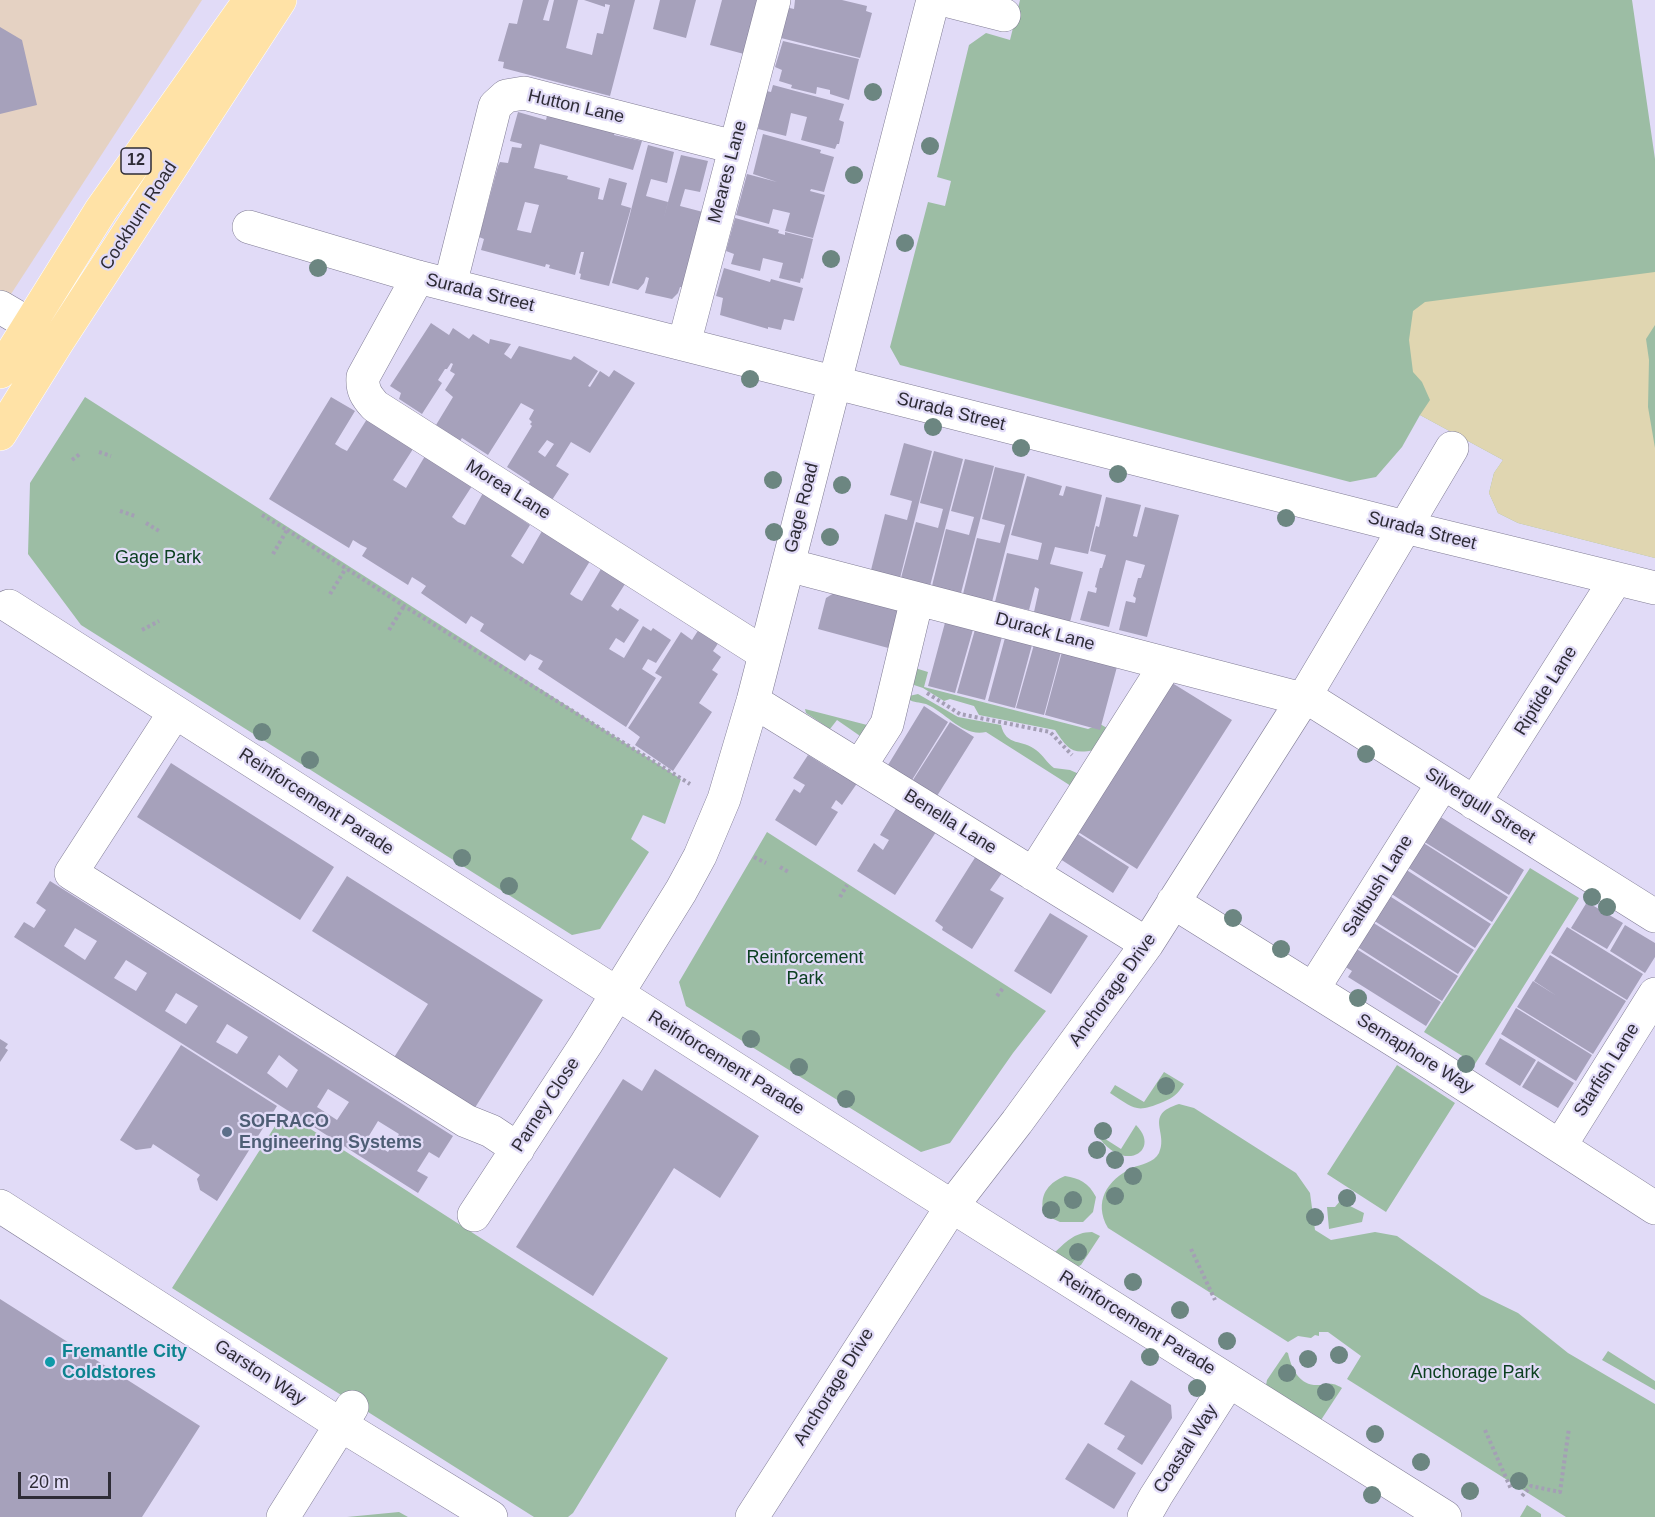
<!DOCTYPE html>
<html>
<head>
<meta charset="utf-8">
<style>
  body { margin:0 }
  #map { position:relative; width:1655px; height:1517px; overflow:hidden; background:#e1dbf7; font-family:Arial,sans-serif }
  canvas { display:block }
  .scale { position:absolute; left:18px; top:1472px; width:93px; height:27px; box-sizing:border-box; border:3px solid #2e2c36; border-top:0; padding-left:8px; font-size:18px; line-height:21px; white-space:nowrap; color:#2e2c36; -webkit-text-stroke:4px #e1dbf7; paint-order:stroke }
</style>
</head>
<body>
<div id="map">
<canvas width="1655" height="1517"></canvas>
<div class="scale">20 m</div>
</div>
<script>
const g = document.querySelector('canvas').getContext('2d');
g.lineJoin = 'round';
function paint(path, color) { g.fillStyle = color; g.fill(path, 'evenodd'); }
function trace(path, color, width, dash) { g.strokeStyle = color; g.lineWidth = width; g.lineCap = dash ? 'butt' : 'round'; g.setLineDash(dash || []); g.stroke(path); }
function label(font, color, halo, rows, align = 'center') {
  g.font = font + ' Arial,sans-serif'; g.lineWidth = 4.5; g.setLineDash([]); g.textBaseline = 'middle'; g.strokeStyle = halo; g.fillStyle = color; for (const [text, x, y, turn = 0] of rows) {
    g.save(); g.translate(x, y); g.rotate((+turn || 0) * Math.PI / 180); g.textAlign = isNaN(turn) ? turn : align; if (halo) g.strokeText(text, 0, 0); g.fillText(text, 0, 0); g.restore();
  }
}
const industrial = new Path2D(`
  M0 0H202L0 311Z`);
const green = new Path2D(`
  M1020 0H1632L1655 159V558L1518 523 1498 513 1489 493 1494 473 1503 460 1420 415 1402 447 1376 477 1350 482 900 365 890 347 928 202 945 206 951 181 937 177 969 45 986 33 1010 40Z
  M85 397 681 779 665 824 643 815 631 839 649 852 600 929 572 935 81 625 28 554 30 483Z
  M915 668 928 672 924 687 1088 729 1100 724 1107 728 1094 750C1071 755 1067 748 1055 730L979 715 974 706 950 699 944 701 923 688 911 684Z
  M918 694 958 717 1001 725C1006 747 1023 739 1036 750 1043 755 1047 763 1054 768L1070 770 1079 774 1071 786 986 732C962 737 947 713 926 704 919 702 914 703 908 699L909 696Z
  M805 709 871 726 863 738 837 720 830 729 806 713Z
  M767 832 1046 1011 1013 1053 950 1143 921 1152 686 1006 679 982Z
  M1530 868 1579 898 1475 1064 1424 1032Z
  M1397 1065 1455 1103 1386 1212 1327 1174Z
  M1164 1072 1184 1084C1177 1095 1174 1097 1163 1102 1135 1114 1134 1108 1110 1093L1115 1085 1144 1102Z
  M1179 1104 1194 1108 1296 1173 1310 1193 1315 1230 1331 1240 1375 1232 1397 1236 1481 1295 1518 1313 1568 1353 1655 1404V1517H1566L1347 1379 1361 1356 1328 1332H1319V1336L1315 1335 1311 1338 1298 1336 1288 1342 1108 1228C1093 1202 1107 1180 1132 1168 1141 1164 1154 1163 1159 1153 1169 1132 1143 1115 1179 1104Z
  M284 1112 668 1358 573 1513 568 1517H534L172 1288Z
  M1136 1125C1161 1150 1126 1173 1100 1139L1099 1135 1121 1149Z
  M1065 1176C1079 1178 1089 1183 1096 1197L1093 1212 1083 1222H1060L1049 1217 1043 1210C1040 1193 1050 1182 1065 1176Z
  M1340 1201 1364 1213 1362 1222 1329 1229 1327 1207H1335Z
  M1092 1232 1100 1236 1081 1265 1077 1267 1053 1254C1065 1243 1074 1232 1092 1232Z
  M1608 1351 1655 1381V1390L1602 1360Z
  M1286 1352 1288 1353C1291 1367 1298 1383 1314 1385 1328 1386 1329 1380 1342 1388L1321 1420 1266 1385 1267 1380Z
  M1527 1505 1541 1514V1517H1520Z
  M399 1512 408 1517H347Z`);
const sand = new Path2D(`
  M1655 272V325L1646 339 1649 360 1648 407 1655 448V558L1518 523 1498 513 1489 493 1494 473 1503 460 1420 415 1430 400 1422 382 1413 372 1409 340 1413 311 1425 302Z`);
const building = new Path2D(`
  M523 0H549L543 20 549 21 554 0H578L566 48 592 55 597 33 603 34 610 5 605 4V7L584 0H635L610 96 503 68 504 62 498 61 509 23 517 24Z
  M660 0H696L686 38 653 29Z
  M722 0H758L744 54 710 45Z
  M795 0H842L867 6 866 11 872 13 860 58 781 38 782 34H779L785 7 794 9Z
  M0 27 22 40 37 105 0 114Z
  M783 41 859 59 849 100 830 94V90L817 87 816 94 791 88 792 85 779 81 782 70 775 67Z
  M773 85 844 104 839 120 844 122 839 144H837L835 149 801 140 807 117 791 113 786 136 758 129 766 91 771 92Z
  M518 112 546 120 547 116 615 132 614 135 642 141 633 170 540 144 534 168 568 176 567 179 600 188 598 199 603 200 609 178 627 183 621 205 631 208 609 286 580 279 581 274 579 273 584 252H581L575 275 549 268 550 265 546 264 545 267 481 250 484 239 479 237 498 166 500 162 508 163 512 147 521 148 522 144 510 141ZM525 202 539 205 531 233 517 230Z
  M763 134 821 150 820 153 834 157 824 192 811 189 810 191 825 195 813 238 785 231 790 213 773 209 769 224 736 215 747 174 777 182 753 174Z
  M648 145 674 152 667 183 651 179 646 196 668 202 662 224 681 155 708 161 700 192 685 189 680 206 703 212 684 287H680L678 293 672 299 645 293 649 278 646 277 644 283 638 290 612 283Z
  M735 218 779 230 778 233 785 235V232L813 239 803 279 801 278 800 283 779 278 783 263 763 258 760 271 731 264 734 254 726 251Z
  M724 268 770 282 771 279 803 288 794 321 784 319 781 330 768 327V329L720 315 723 298 716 296Z
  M431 323 449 335 453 328 469 339 473 334 489 344 490 339 511 344 504 354 511 359 519 346 571 360 574 356 598 371 588 386 590 387 600 371 609 377 614 370 635 383 590 453 571 442 556 466 569 474 552 500 528 485 530 482 507 467 532 426 530 424 532 422 529 419 534 410 521 403 488 455 462 438 460 441 436 425 453 397 445 390 455 374 450 371 453 364 451 363 447 369H445L438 380 442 383 422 414 399 399 401 393 390 386ZM547 440 554 444 545 457 538 452Z
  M331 397 355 411 335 444 341 448 347 451 367 419 413 449 393 480 406 488 425 456 472 486 452 517 458 522 465 525 483 493 530 525 511 556 523 564 542 531 590 561 570 594 576 598 582 601 601 569 625 584 611 606 618 611 620 608 639 620 624 643 616 638 609 649 624 658 643 626 651 631 653 628 671 640 656 663 648 659 642 669 656 678 626 727 538 669 543 661 530 654 525 661 480 631 484 624 471 616 466 624 421 593 426 586 420 582 412 577 408 585 362 556 367 548 361 545 353 540 349 548 269 499Z
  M904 443 932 451 900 578 871 570 885 514 907 520 912 501 890 495Z
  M934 451 963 459 930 586 901 578 916 522 938 528 943 509 920 503Z
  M965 459 994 466 961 593 932 586 946 529 969 535 974 517 951 511Z
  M995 467 1025 474 992 602 963 594 977 538 1000 543 1005 525 982 519Z
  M1027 476 1062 486 1059 495 1063 496 1066 486 1102 495 1088 554 1055 547 1050 564 1083 572 1070 622 1034 612 1039 589 1035 587 1029 610 995 602 1007 553 1038 560 1042 543 1011 535Z
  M1106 497 1141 505 1133 536 1137 537 1145 507 1179 515 1147 637 1119 630 1126 601 1135 603 1136 598 1133 596 1138 578H1141L1145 565 1126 560 1109 627 1080 620 1088 591 1096 593 1097 588 1095 587 1100 568H1102L1106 555 1090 551 1096 526 1099 527Z
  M837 591 903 608 892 649 818 629 826 598Z
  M946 619 974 626 955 693 928 686Z
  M976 626 1003 633 985 700 957 693Z
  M699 629 719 642 713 651 721 657 712 670 718 674 699 703 712 712 673 771 635 745 640 737 628 728 662 677 655 673 681 632 692 640Z
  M1006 634 1033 641 1015 708 988 701Z
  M1035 641 1062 648 1044 715 1016 708Z
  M1063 648 1118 663 1100 730 1045 715Z
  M1169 681 1232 720 1137 869 1075 830Z
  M924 706 948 722 912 780 888 765Z
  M950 722 974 737 937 796 913 780Z
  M808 755 832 770 834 766 858 782 842 805 836 800 831 808 838 812 816 846 775 820 794 789 800 793 805 785 793 778Z
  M171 763 334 867 300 920 137 817Z
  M897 807 936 832 895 895 857 871 874 843 883 850 889 840 880 835Z
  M1439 816 1524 870 1509 895 1423 841Z
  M1073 831 1129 867 1113 893 1057 857Z
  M1422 842 1508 897 1492 922 1407 867Z
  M976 856 1002 873 990 890 1004 898 972 949 942 930 943 927 935 921Z
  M1405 869 1491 924 1475 948 1390 893Z
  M347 876 543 1000 471 1114 393 1059 428 1004 312 931Z
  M50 881 453 1136 439 1158 429 1152 417 1171 428 1177 418 1193 14 937 24 922 34 928 46 910 36 903ZM75 928 97 941 85 960 64 946ZM126 960 147 973 136 991 114 978ZM176 993 198 1006 186 1024 165 1011ZM227 1024 248 1037 237 1054 216 1042ZM279 1055 298 1070 287 1088 267 1073ZM328 1089 349 1102 337 1120 317 1107ZM378 1121 399 1134 388 1152 367 1139Z
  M1388 895 1474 950 1458 974 1373 920Z
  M1587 902 1623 923 1607 949 1571 928Z
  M1050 913 1088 936 1051 994 1014 971Z
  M1372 922 1458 976 1442 1001 1356 946Z
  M1625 925 1655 943V957L1645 973 1610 951Z
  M1567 927 1643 974 1627 1000 1551 953Z
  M1355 948 1441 1002 1426 1026 1348 977 1352 971 1344 966Z
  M1550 955 1626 1001 1593 1054 1517 1007 1533 981 1557 996 1534 981Z
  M1516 1008 1592 1055 1576 1081 1501 1034Z
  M1500 1038 1536 1060 1520 1086 1485 1064Z
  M0 1039 8 1044 5 1048 8 1050 0 1062Z
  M181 1045 277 1106 217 1201 200 1190 197 1179 200 1175 176 1159 153 1144 151 1148 136 1150 120 1140Z
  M1538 1061 1574 1083 1558 1108 1522 1087Z
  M655 1069 759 1136 720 1198 674 1168 593 1296 516 1247 623 1079 642 1091Z
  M0 1299 200 1426 142 1517H0Z
  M1131 1380 1171 1405 1172 1418 1142 1465 1117 1449 1125 1436 1104 1424Z
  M1088 1443 1136 1473 1114 1509 1065 1479Z`);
const path = new Path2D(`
  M99 452 111 456
  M72 460 81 453
  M120 511 135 516
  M262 515 287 530 273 554
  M146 523 159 531
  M287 530 404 606 690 784
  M330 594 346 568
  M142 630 159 621
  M389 630 404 606
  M927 693 960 714 1050 732 1072 755
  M754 857 766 863
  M780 867 790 873
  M840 897 847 885
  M997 996 1003 988
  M1191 1249 1215 1300
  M1485 1430 1511 1489
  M1522 1496 1531 1486 1560 1492 1569 1428`);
const minor = new Path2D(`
  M945 0 1004 15
  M249 227 418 277 1405 527 1655 588
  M418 277 363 377C362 390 366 396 375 406L765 654
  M450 285 495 106 506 96 524 93 734 147
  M0 307 53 338
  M684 344 774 0
  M788 565 1302 699
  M9 606 880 1161 1445 1517
  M1305 696 1655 916
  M753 701 1147 944
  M175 712 71 873 466 1121 491 1131 518 1149
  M860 766 887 724 917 599
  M1474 803 1616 579
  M1033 874 1166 664
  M1173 902 1434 1065 1655 1208
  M1313 989 1443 783
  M1560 1146 1655 994
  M0 1206 341 1425 491 1517
  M474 1215 586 1044 681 891 700 856 724 799 753 701 933 0
  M283 1517 352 1407
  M752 1517 952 1206 1017 1122 1147 944 1305 696 1452 448
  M1144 1517 1156 1496 1229 1381`);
const major = new Path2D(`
  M0 372 101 210 250 0
  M0 434 58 341 280 0`);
const trees = [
  [873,92],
  [930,146],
  [854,175],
  [905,243],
  [831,259],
  [318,268],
  [750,379],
  [933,427],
  [1021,448],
  [1118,474],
  [773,480],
  [842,485],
  [1286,518],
  [774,532],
  [830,537],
  [262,732],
  [1366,754],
  [310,760],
  [462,858],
  [509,886],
  [1592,897],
  [1607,907],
  [1233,918],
  [1281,949],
  [1358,998],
  [751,1039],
  [1466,1064],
  [799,1067],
  [1166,1086],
  [846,1099],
  [1103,1131],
  [1097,1150],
  [1115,1160],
  [1133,1176],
  [1115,1196],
  [1347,1198],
  [1073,1200],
  [1051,1210],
  [1315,1217],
  [1078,1252],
  [1133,1282],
  [1180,1310],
  [1227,1341],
  [1339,1355],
  [1150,1357],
  [1308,1359],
  [1287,1373],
  [1197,1388],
  [1326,1392],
  [1375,1434],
  [1421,1462],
  [1519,1481],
  [1470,1491],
  [1372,1495]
];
const markers = [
  [227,1132,6,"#5c6f8a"],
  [50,1362,6,"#0f9aa8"]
];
const shields = [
  [136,161,30]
];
const shieldNames = [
  ["12",136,161]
];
const streetNames = [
  ["Hutton Lane",576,107,13],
  ["Meares Lane",728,172,-75],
  ["Cockburn Road",139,216,-57],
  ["Surada Street",480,293,14],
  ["Surada Street",951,412,14],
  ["Morea Lane",508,490,32],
  ["Gage Road",802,508,-76],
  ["Surada Street",1422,531,14],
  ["Durack Lane",1045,632,15],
  ["Riptide Lane",1546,691,-58],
  ["Reinforcement Parade",316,802,33],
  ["Silvergull Street",1480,806,32],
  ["Benella Lane",950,822,32],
  ["Saltbush Lane",1378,886,-58],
  ["Anchorage Drive",1113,990,-54],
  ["Semaphore Way",1415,1054,32],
  ["Reinforcement Parade",726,1063,32],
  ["Starfish Lane",1607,1070,-58],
  ["Parney Close",546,1105,-57],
  ["Reinforcement Parade",1137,1323,32],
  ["Garston Way",260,1373,33],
  ["Anchorage Drive",834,1387,-58],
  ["Coastal Way",1186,1449,-57]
];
const parkNames = [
  ["Gage Park",158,558],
  ["Reinforcement",805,958],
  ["Park",805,979],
  ["Anchorage Park",1475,1373]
];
const serviceNames = [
  ["SOFRACO",239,1122],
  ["Engineering Systems",239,1143]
];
const cultureNames = [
  ["Fremantle City",62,1352],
  ["Coldstores",62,1373]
];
paint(industrial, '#e5d2c3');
paint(green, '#9cbda4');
paint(sand, '#e0d6b1');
paint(building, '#a6a1bb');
trace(minor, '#817d95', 34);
trace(major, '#fff', 34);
trace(path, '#a49fb5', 4, [3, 3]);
trace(minor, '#fff', 33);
trace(major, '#ffe2a6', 33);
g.fillStyle = '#6c8681';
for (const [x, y] of trees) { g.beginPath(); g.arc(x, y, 9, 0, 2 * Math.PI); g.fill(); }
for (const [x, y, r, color] of markers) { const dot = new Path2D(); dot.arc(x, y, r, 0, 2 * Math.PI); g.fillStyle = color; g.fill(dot); trace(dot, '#e1dbf7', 2); }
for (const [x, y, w] of shields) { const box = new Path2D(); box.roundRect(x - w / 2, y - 13, w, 26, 4.5); g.fillStyle = '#e1dbf7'; g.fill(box); trace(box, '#2e2c36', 1.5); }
label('bold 16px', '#2e2c36', null, shieldNames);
label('18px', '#2e2c36', '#e1dbf7', streetNames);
label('18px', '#0c4021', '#e1dbf7', parkNames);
label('bold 18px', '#4e5e75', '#e1dbf7', serviceNames, 'left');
label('bold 18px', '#0d838f', '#e1dbf7', cultureNames, 'left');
</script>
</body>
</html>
